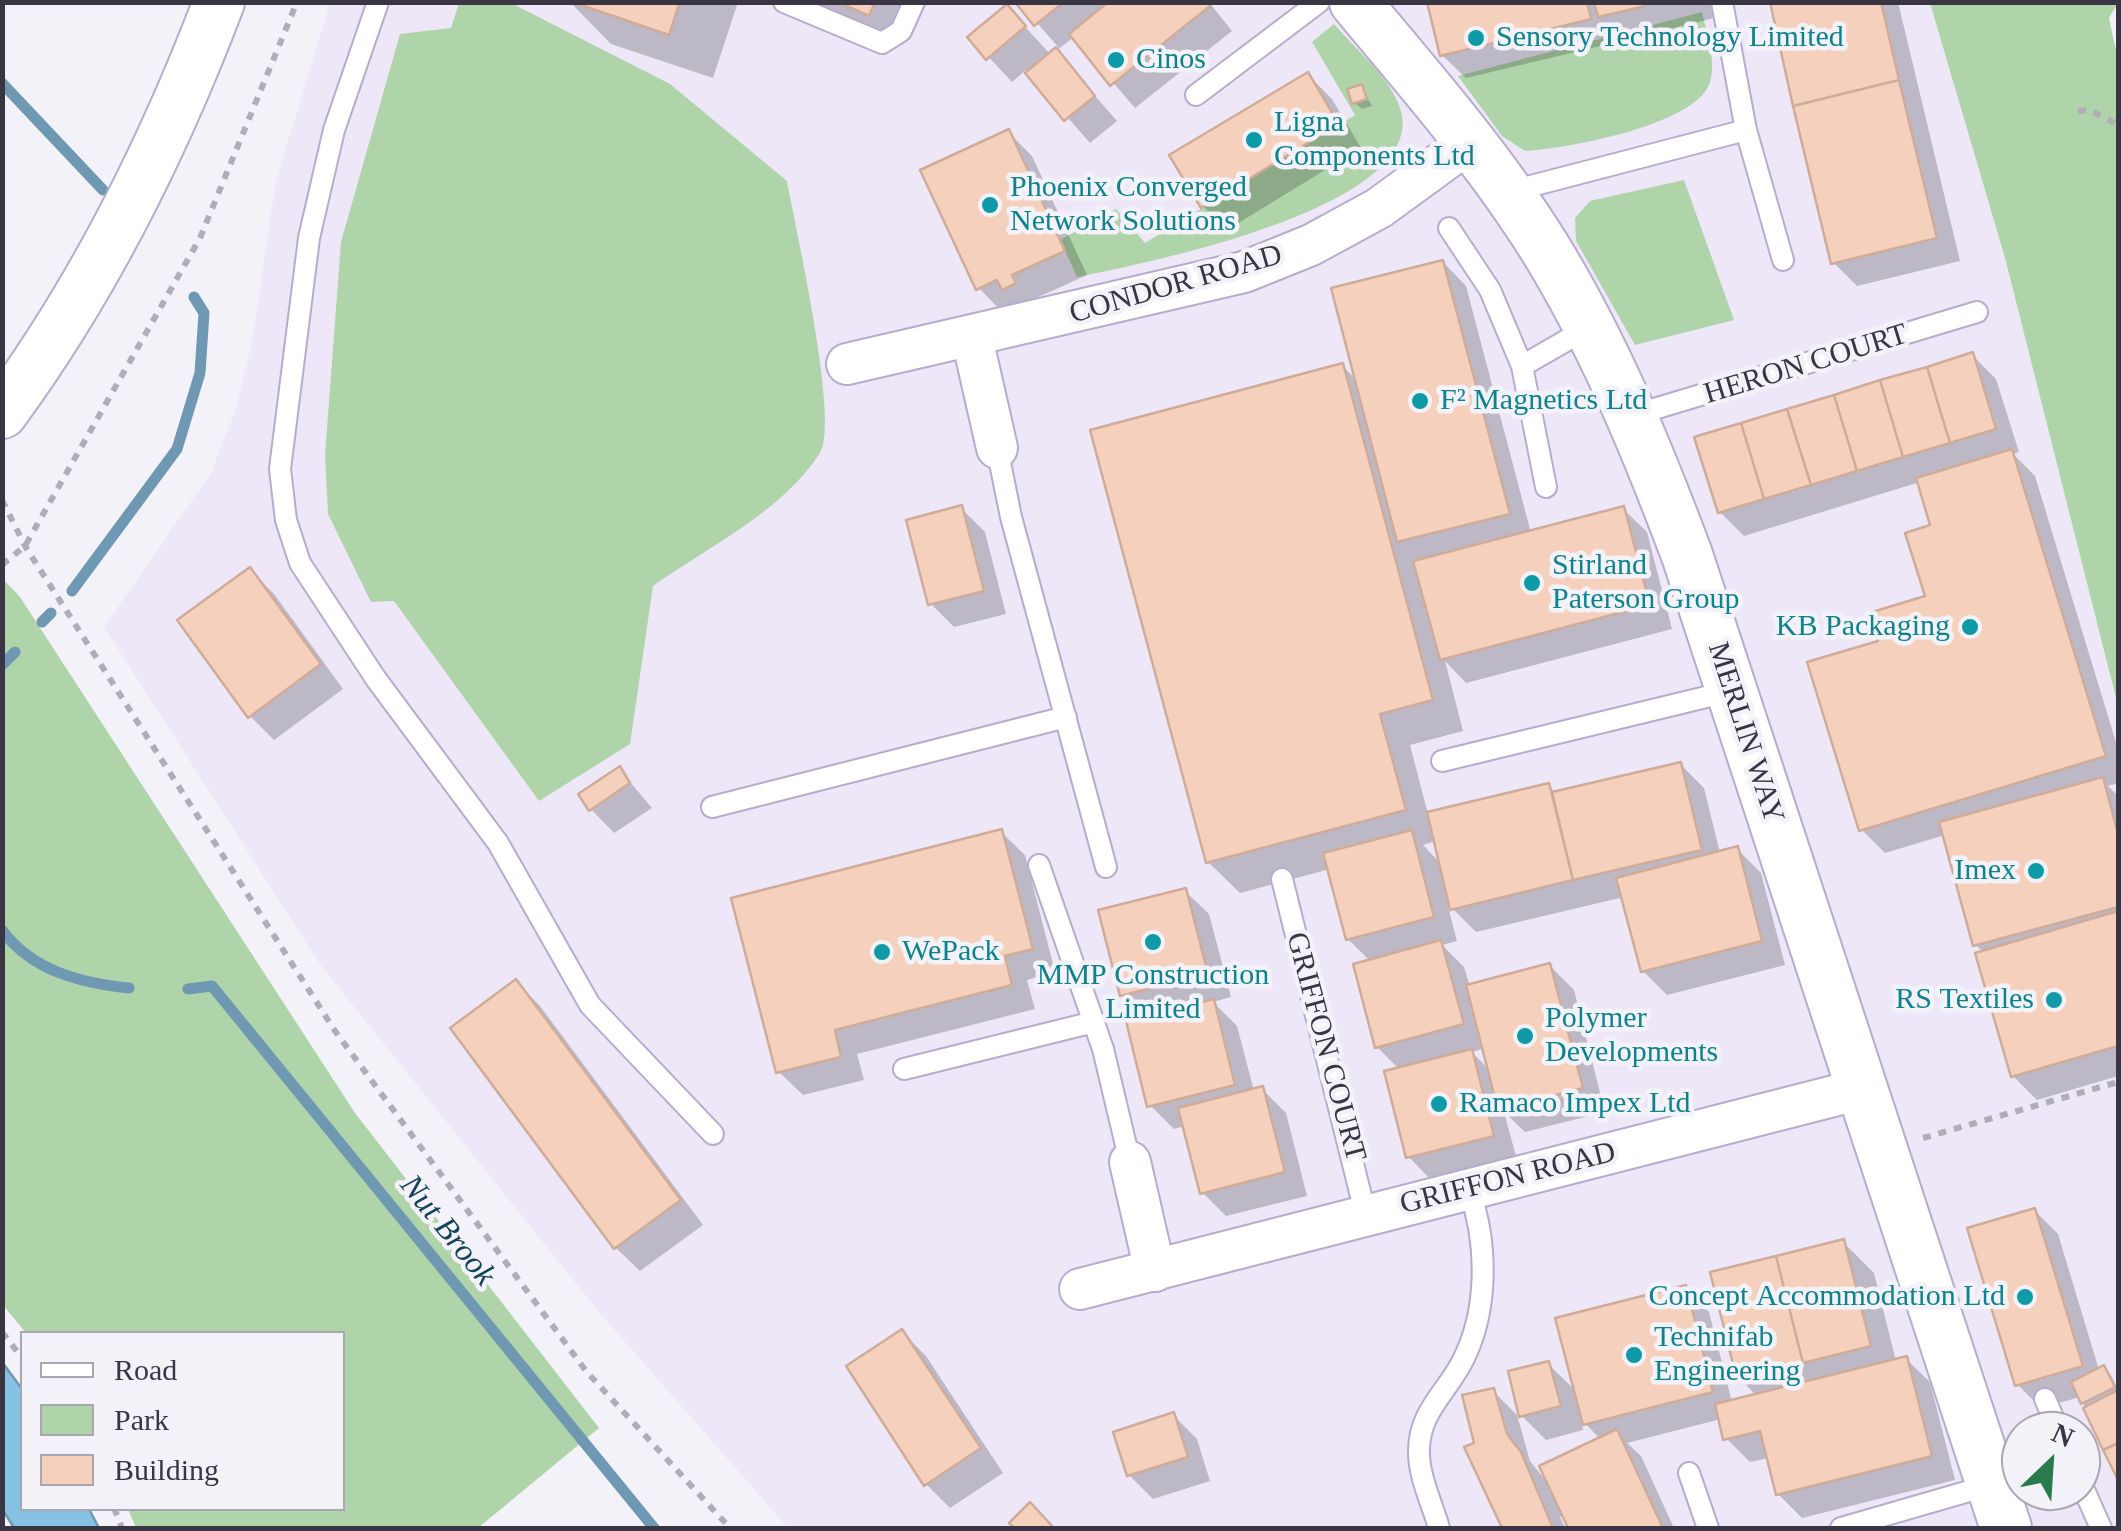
<!DOCTYPE html>
<html>
<head>
<meta charset="utf-8">
<style>
  body { margin:0 }
  #map { position:relative; width:2121px; height:1531px; overflow:hidden; background:#f4f2f9; font-family:"Times New Roman",serif }
  canvas { display:block }
  .frame { position:absolute; inset:0; border:5px solid #393543; pointer-events:none }
  .legend { position:absolute; left:20px; top:1331px; width:325px; height:180px; box-sizing:border-box; background:#f4f2f9; border:2px solid #a9a6b0; margin:0; padding:12px 18px; list-style:none; font-size:30px; color:#393543 }
  .legend li { display:flex; align-items:center; gap:20px; height:50px }
  .legend b { width:50px; border:2px solid #a9a6b0 }
  .north { position:absolute; left:2001px; top:1411px; width:100px; height:100px; box-sizing:border-box; background:#f4f2f9; border:2px solid #a9a6b0; border-radius:50%; rotate:25deg; font-size:28px; font-weight:700; line-height:40px; text-align:center; color:#393543 }
  .north::after { content:''; display:block; margin:auto; width:35px; height:45px; background:#297b4d; clip-path:polygon(50% 0,100% 100%,50% 72%,0 100%) }
</style>
</head>
<body>
<div id="map">
<canvas width="2121" height="1531"></canvas>
<div class="frame"></div>
<ul class="legend">
<li><b style="height:12px;background:#fff"></b>Road</li>
<li><b style="height:28px;background:#afd4aa"></b>Park</li>
<li><b style="height:28px;background:#f5d1bd"></b>Building</li>
</ul>
<div class="north">N</div>
</div>
<script>
const g = document.querySelector('canvas').getContext('2d');
g.lineJoin = 'round';
function paint(path, color) { g.fillStyle = color; g.fill(path, 'evenodd'); }
function trace(path, color, width, dash) { g.strokeStyle = color; g.lineWidth = width; g.lineCap = dash ? 'butt' : 'round'; g.setLineDash(dash || []); g.stroke(path); }
function label(font, color, halo, rows, align = 'center') {
  g.font = font + ' "Times New Roman",serif'; g.lineWidth = 9; g.setLineDash([]); g.textBaseline = 'middle'; g.strokeStyle = halo; g.fillStyle = color; for (const [text, x, y, turn = 0] of rows) {
    g.save(); g.translate(x, y); g.rotate((+turn || 0) * Math.PI / 180); g.textAlign = isNaN(turn) ? turn : align; if (halo) g.strokeText(text, 0, 0); g.fillText(text, 0, 0); g.restore();
  }
}
const built = new Path2D(`
  M330 3H1930L2005 258 2118 706V1528H788L598 1311 319 963 104 627 211 473 235 411 252 342 276 181ZM2021 1431H2081V1491H2021Z`);
const green = new Path2D(`
  M459 3H511L670 84 787 181C795 226 840 422 820 453 782 512 709 546 653 586L630 744 539 801 394 601 371 602 328 514 325 455 341 242 400 34 451 28Z
  M1930 3H2118L2109 18 2118 60V706L2005 258Z
  M1702 12C1707 34 1719 68 1707 89 1683 127 1569 148 1525 151L1502 136 1458 76Z
  M1334 24C1355 49 1397 83 1402 116 1417 210 1142 264 1077 277L1060 240 1116 209 1145 243 1355 115 1312 42Z
  M1684 180 1734 320 1635 345 1576 241 1575 218 1590 201Z
  M3 579 20 597 355 1113 599 1428 478 1528H136L128 1509 342 1508V1334L26 1333 3 1305Z`);
const water = new Path2D(`
  M2 1362 22 1389V1508L89 1509 99 1528H14L3 1510Z`);
const shadow = new Path2D(`
  M570 2H738L713 78 611 44Z
  M810 2H909L894 38Z
  M1019 2H1209L1232 31 1135 108 1074 37 1056 51 1117 121 1090 143 1026 70 1012 82 970 37 1007 7 1051 55 1059 48Z
  M1430 2H1711L1714 18 1624 40 1609 25 1613 43 1466 78 1442 55Z
  M1770 2H1898L1960 261 1857 286 1833 262Z
  M1308 75 1332 99 1361 148 1227 230 1203 206Z
  M1361 87 1372 106 1362 109 1354 102Z
  M1008 132 1032 156 1087 275 1034 299 1038 308 1002 312 979 288Z
  M1443 262 1466 286 1531 533 1623 509 1647 532 1672 629 1466 683 1445 661 1463 731 1410 745 1428 814 1549 786 1556 793 1680 764 1704 788 1720 853 1737 849 1761 873 1785 965 1667 995 1643 971 1624 897 1476 932 1447 903 1457 941 1442 945 1464 967 1470 987 1550 966 1574 990 1605 1112 1525 1132 1504 1112 1517 1160 1432 1181 1409 1157 1400 1070 1377 1047 1371 962 1348 939 1330 869 1240 893 1208 862 1343 366 1357 381ZM1436 841 1441 864 1423 845ZM1485 1048 1491 1072 1472 1052Z
  M1972 355 1996 379 2019 452 2013 454 2035 476 2118 749V783L2108 786 2118 796V1076L2037 1100 2013 1076 1984 953 1976 945 1945 835 1885 853 1861 829 1881 642 1928 598 1933 527 1920 482 1744 536 1720 512Z
  M961 508 985 532 1006 614 954 627 930 603Z
  M250 570 274 594 343 689 274 740 250 716Z
  M619 769 652 808 614 833 591 809Z
  M1001 832 1025 855 1055 972 1027 980 1035 1009 857 1054 864 1080 803 1095 779 1072Z
  M1185 891 1209 914 1231 997 1213 1002 1237 1026 1254 1091 1262 1089 1286 1113 1307 1196 1226 1216 1202 1192 1185 1126 1174 1129 1150 1105 1146 1018 1122 995Z
  M516 982 540 1006 703 1225 640 1271 616 1248 453 1029Z
  M2034 1210 2058 1234 2099 1370 2104 1368 2111 1375 2118 1390V1474L2080 1397 2041 1408 2017 1384Z
  M1843 1242 1874 1273 1896 1361 1906 1359 1930 1382 1955 1480 1802 1518 1778 1494 1769 1458 1750 1462 1726 1438 1721 1419 1627 1443 1641 1456 1674 1528H1571L1565 1515 1560 1517 1565 1528H1505L1468 1448 1477 1444 1493 1391 1517 1415 1530 1461 1547 1482 1601 1440 1581 1419 1583 1430 1546 1440 1522 1416 1548 1364 1577 1392 1685 1288 1709 1312 1732 1402 1757 1396 1739 1378Z
  M902 1332 926 1356 1003 1473 950 1508 926 1484Z
  M1173 1415 1197 1439 1210 1481 1153 1499 1129 1475Z`);
const stream = new Path2D(`
  M2 83 103 190
  M72 591 177 449 200 373 204 313 194 297
  M42 622 51 613
  M2 665 15 652
  M2 930C32 971 81 983 129 988
  M188 989 212 986 654 1528`);
const building = new Path2D(`
  M572 2H680L669 35Z
  M838 2H875L869 16Z
  M1015 2H1064L1034 26Z
  M1108 2H1207L1210 6 1110 86 1069 34Z
  M1427 2H1587L1591 19 1440 56Z
  M1594 2H1644L1645 6 1598 17Z
  M1770 2H1881L1899 80 1793 106Z
  M1007 4 1026 26 986 60 967 37Z
  M1056 47 1095 96 1064 121 1025 73Z
  M1308 72 1339 124 1201 208 1169 155Z
  M1899 80 1937 238 1831 264 1793 106Z
  M1362 84 1367 99 1352 104 1347 89Z
  M1009 129 1065 251 1012 275 1016 283 1002 290 997 280 976 290 920 170Z
  M1443 260 1510 514 1397 542 1331 288Z
  M1973 352 1996 429 1950 443 1927 367Z
  M1343 363 1433 700 1380 714 1406 810 1206 863 1090 430Z
  M1927 367 1950 443 1903 457 1880 380Z
  M1880 380 1903 457 1857 471 1834 395Z
  M1834 395 1857 471 1811 485 1787 409Z
  M1787 409 1811 485 1764 499 1741 423Z
  M1741 423 1764 499 1718 513 1694 437Z
  M2012 449 2106 756 1859 831 1807 662 1878 641 1869 613 1925 596 1905 533 1930 525 1916 478Z
  M962 505 984 591 928 605 906 520Z
  M1624 506 1650 605 1440 660 1413 561Z
  M250 567 321 664 248 718 177 620Z
  M1681 762 1702 850 1573 880 1552 792Z
  M620 766 630 783 589 811 578 794Z
  M2103 777 2118 834V907L1973 946 1939 822Z
  M1549 783 1573 880 1450 910 1427 812Z
  M1002 829 1033 949 1005 956 1012 985 835 1030 841 1057 776 1073 731 898Z
  M1412 830 1434 917 1346 940 1323 853Z
  M1738 846 1762 941 1641 972 1616 878Z
  M1186 888 1208 974 1120 996 1098 910Z
  M2118 911V1046L2011 1077 1975 953Z
  M1441 940 1464 1024 1375 1048 1353 964Z
  M1550 963 1583 1088 1498 1110 1466 985Z
  M516 979 681 1200 614 1249 450 1028Z
  M1214 999 1235 1085 1147 1107 1126 1021Z
  M1472 1049 1494 1136 1406 1158 1384 1071Z
  M1263 1086 1285 1172 1200 1194 1178 1108Z
  M2035 1208 2083 1366 2015 1386 1967 1228Z
  M1844 1239 1871 1346 1803 1363 1776 1256Z
  M1776 1256 1803 1363 1737 1380 1710 1272Z
  M1686 1285 1713 1392 1583 1425 1555 1318Z
  M902 1329 981 1448 924 1486 846 1366Z
  M1907 1356 1932 1456 1776 1495 1760 1431 1723 1440 1715 1404Z
  M1549 1361 1561 1406 1519 1417 1508 1371Z
  M2104 1365 2115 1387 2081 1404 2071 1382Z
  M1494 1388 1507 1434 1521 1452 1553 1528H1502L1464 1447 1474 1443 1462 1395Z
  M2118 1390V1443L2103 1450 2083 1408Z
  M1174 1412 1188 1457 1127 1476 1113 1432Z
  M1617 1429 1663 1528H1568L1539 1466Z
  M2118 1443V1480L2103 1450Z
  M1030 1502 1054 1528H1014L1009 1523Z`);
const path = new Path2D(`
  M2078 111 2090 110 2118 125
  M2 500 25 546 335 1031 586 1371 730 1528
  M2 565 25 546 200 238 297 2
  M1923 1138 2118 1082
  M2 1332 22 1358
  M114 1508 122 1528`);
const service = new Path2D(`
  M378 2 334 130 309 238 280 469 286 520 300 563 376 679 498 843 590 1005 713 1134
  M784 2 882 43 901 31 914 2
  M1722 2 1746 130 1783 260
  M1196 95 1319 2
  M1508 192 1746 130
  M1449 228 1490 290 1522 366 1546 487
  M1522 366 1588 328
  M1634 415 1977 312
  M997 448 1011 517 1106 867
  M1442 761 1731 691
  M712 807 1066 717
  M1039 865 1103 1049 1130 1162
  M1282 879 1366 1216
  M904 1069 1094 1022
  M2045 1399 2059 1431
  M1689 1473 1708 1528
  M2081 1483 2101 1528
  M1439 1528C1433 1506 1419 1477 1419 1453 1418 1414 1444 1395 1461 1364 1489 1312 1488 1243 1469 1190
  M1841 1528 1990 1485`);
const minor = new Path2D(`
  M972 338 997 448
  M847 364 1244 272 1311 245 1379 208 1471 141
  M1130 1162 1155 1271
  M1080 1289 1861 1089`);
const tertiary = new Path2D(`
  M1355 2C1425 86 1498 169 1554 263 1609 356 1649 454 1687 555L2006 1528
  M2 413C94 288 164 147 219 2`);
const markers = [
  [1476,38,10,"#0f9aa8"],
  [1116,60,10,"#0f9aa8"],
  [1254,140,10,"#0f9aa8"],
  [990,205,10,"#0f9aa8"],
  [1420,401,10,"#0f9aa8"],
  [1532,583,10,"#0f9aa8"],
  [1970,627,10,"#0f9aa8"],
  [2036,871,10,"#0f9aa8"],
  [1153,942,10,"#0f9aa8"],
  [882,952,10,"#0f9aa8"],
  [2054,1000,10,"#0f9aa8"],
  [1525,1036,10,"#0f9aa8"],
  [1439,1104,10,"#0f9aa8"],
  [2025,1297,10,"#0f9aa8"],
  [1634,1355,10,"#0f9aa8"]
];
const cultureNames = [
  ["Sensory Technology Limited",1496,38],
  ["Cinos",1136,60],
  ["Ligna",1274,123],
  ["Components Ltd",1274,157],
  ["Phoenix Converged",1010,188],
  ["Network Solutions",1010,222],
  ["F² Magnetics Ltd",1440,401],
  ["Stirland",1552,566],
  ["Paterson Group",1552,600],
  ["KB Packaging",1950,627,"right"],
  ["Imex",2016,871,"right"],
  ["WePack",902,952],
  ["MMP Construction",1153,976,"center"],
  ["Limited",1153,1010,"center"],
  ["RS Textiles",2034,1000,"right"],
  ["Polymer",1545,1019],
  ["Developments",1545,1053],
  ["Ramaco Impex Ltd",1459,1104],
  ["Concept Accommodation Ltd",2005,1297,"right"],
  ["Technifab",1654,1338],
  ["Engineering",1654,1372]
];
const streetNames = [
  ["CONDOR ROAD",1176,285,-16],
  ["HERON COURT",1806,365,-17],
  ["MERLIN WAY",1745,733,72],
  ["GRIFFON COURT",1325,1047,75],
  ["GRIFFON ROAD",1508,1179,-14]
];
const waterNames = [
  ["Nut Brook",447,1231,51]
];
paint(built, '#ede7f8');
paint(green, '#afd4aa');
paint(water, '#86c2e3');
trace(water, '#6f98b3', 2.5);
paint(shadow, '#0003');
trace(stream, '#6f98b3', 11);
paint(building, '#f5d1bd');
trace(building, '#cfac99', 2.5);
trace(service, '#b7acce', 24);
trace(minor, '#b7acce', 44);
trace(tertiary, '#b7acce', 54);
trace(path, '#afadb6', 6, [8, 8]);
trace(service, '#fff', 20);
trace(minor, '#fff', 40);
trace(tertiary, '#fff', 50);
for (const [x, y, r, color] of markers) { const dot = new Path2D(); dot.arc(x, y, r, 0, 2 * Math.PI); g.fillStyle = color; g.fill(dot); trace(dot, '#f4f2f9', 4); }
label('30px', '#0d838f', '#f4f2f9', cultureNames, 'left');
label('30px', '#393543', '#f4f2f9', streetNames);
label('italic 32px', '#12435b', '#f4f2f9', waterNames);
</script>
</body>
</html>
